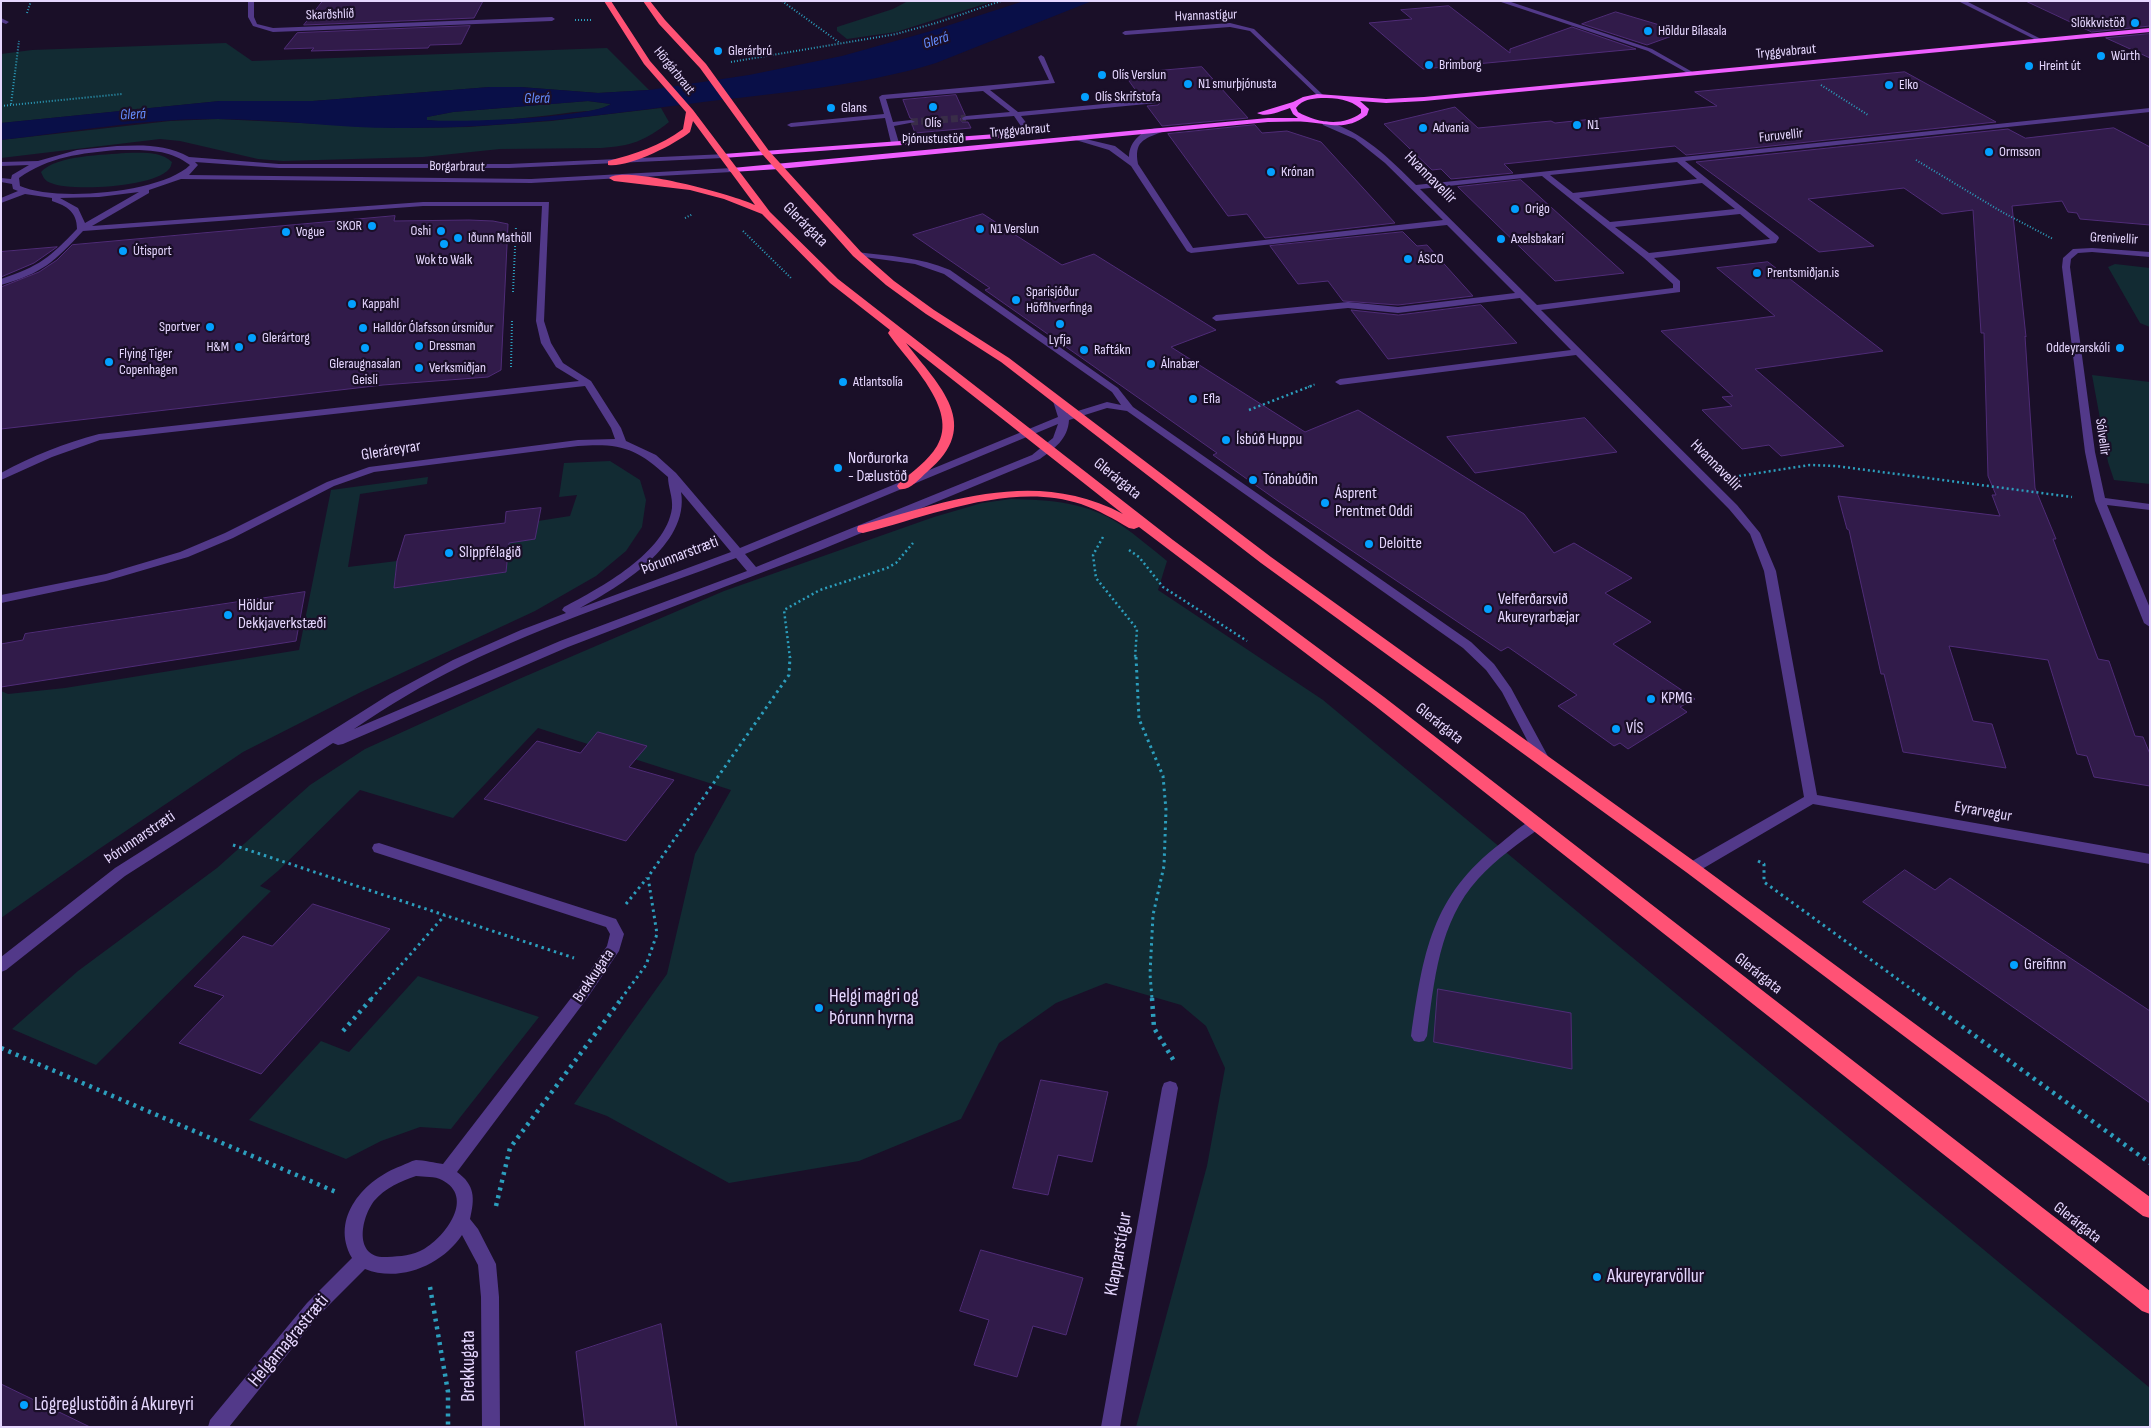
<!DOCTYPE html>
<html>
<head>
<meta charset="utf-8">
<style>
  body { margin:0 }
  #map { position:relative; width:2151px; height:1428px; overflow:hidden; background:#1a0f28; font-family:"Sofia Sans Condensed",sans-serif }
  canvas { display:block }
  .frame { position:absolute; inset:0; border:2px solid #e6d7ff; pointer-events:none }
</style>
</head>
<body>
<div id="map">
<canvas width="2151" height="1428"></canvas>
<div class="frame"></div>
</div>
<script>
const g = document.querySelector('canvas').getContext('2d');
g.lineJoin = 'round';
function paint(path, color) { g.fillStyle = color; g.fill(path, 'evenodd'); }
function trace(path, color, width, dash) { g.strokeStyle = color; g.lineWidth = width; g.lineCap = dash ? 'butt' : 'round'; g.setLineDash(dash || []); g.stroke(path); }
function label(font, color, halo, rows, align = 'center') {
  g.font = font + ' "Sofia Sans Condensed",sans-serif'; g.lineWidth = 4.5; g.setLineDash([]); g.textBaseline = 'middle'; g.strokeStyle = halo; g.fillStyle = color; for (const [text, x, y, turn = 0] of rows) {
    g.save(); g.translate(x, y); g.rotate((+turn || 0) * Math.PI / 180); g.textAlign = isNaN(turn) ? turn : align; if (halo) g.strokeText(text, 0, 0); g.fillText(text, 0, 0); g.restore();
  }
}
const green = new Path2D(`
  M908 1H994L896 32 847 39 837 31V27L893 9Z
  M226 43 252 61 607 48 649 90 598 93 520 87H490L313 101H220L1 123V54L32 50Z
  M588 101 611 104C601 111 586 111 574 112 530 118 470 125 427 120V117L453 112Z
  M661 108 669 122C645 141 631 146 601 148L500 149 423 157 283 161 258 159 180 141 160 139 1 158V140L170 121 218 119 404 128 468 127 551 121Z
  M126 153C142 153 160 151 172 162 171 165 171 167 169 169 155 187 71 192 51 183 45 181 43 177 41 172 56 155 105 155 126 153Z
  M2115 264 2150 268V327L2140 323 2108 267Z
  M2092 375 2150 382V484L2114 480 2108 462Z
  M610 461 640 480 646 500 642 527 626 551 596 576 535 611 361 692 243 752 99 849 1 918V691L8 694 65 688 299 650 331 490 428 477 427 484 360 494 348 567 397 561 394 588 506 572 509 543 535 539 538 521 570 516 577 495 559 497 564 463Z
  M1011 499C1050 500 1088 502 1121 525 1137 536 1152 549 1167 561L1158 590 1323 700 2150 1388V1427H1136L1207 1166 1225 1068 1206 1026 1181 1005 1106 983 1056 1003 999 1043 961 1119 859 1161 729 1183 607 1116 574 1104 667 974 695 854 731 790 538 728 453 818 360 790 278 871 260 886 271 891 96 1065 12 1029 78 971 217 868 310 785 365 749 519 679 724 591 934 517 982 503Z
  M418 976 539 1017 451 1129 420 1127 381 1141 346 1159 249 1120 321 1041 349 1052Z`);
const water = new Path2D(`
  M1024 1H1092L936 63C861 86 780 93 703 102 604 115 506 128 407 128 343 129 281 119 218 119 148 118 71 132 1 140V123L220 101H313L490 87H520L598 93 649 90 749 75 842 56 931 31ZM588 101 611 104C591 118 455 123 427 120V117L453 112Z`);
const building = new Path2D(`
  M323 1H483L474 18 304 25Z
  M2026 1H2150V26L2092 32Z
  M1449 6 1510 53V49L1572 27 1636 49 1423 69 1369 23 1412 19 1401 10Z
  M1616 12 1683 32 1647 45 1582 24Z
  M470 26 461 44 430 45 428 48 311 51 314 48 284 49 297 33Z
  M2150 34V58L2106 38Z
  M1202 67 1248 118 1162 126 1147 106 1158 105 1162 100 1157 97 1142 99 1124 74Z
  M1905 72 1996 122 1686 155 1675 146 1504 164 1513 173 1451 179 1441 169 1432 170 1384 124 1455 107 1478 128 1551 121 1555 123 1717 106 1695 92Z
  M956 95 965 115 960 119 962 122H968L971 128 915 133 912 124 917 121 910 118 903 100Z
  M1255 125 1262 133 1287 131 1321 142 1395 223 1265 238 1247 214 1228 216 1168 134Z
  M2114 128 2150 147V225L2080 219 2077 213 2068 212 2062 201 2012 206 2026 337 2025 336 2035 488 2056 539H2053L2098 659 2109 661 2135 736 2143 737 2150 754V786L2094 777 2087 756 2077 754 2048 660 1949 646 1973 721 1992 724 2006 768 1903 752 1884 674H1881L1849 530 1847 529 1838 496 2000 516 1992 495H1996L1988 476 1984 333H1981L1973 210 1942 214 1904 188 1808 199 1874 246 1819 252 1696 162 2008 129 2025 138Z
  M1521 180 1624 273 1555 281 1458 187Z
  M983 214 1062 265 1094 254 1216 330 1171 347 1305 432 1358 410 1524 514 1554 553 1574 543 1632 578 1605 593 1651 622 1613 644 1695 699 1680 707 1687 712 1628 749 1620 743 1614 746 1558 706 1577 695 1508 647 1501 651 1278 501 1213 455 1217 453 985 290 990 288 913 235Z
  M395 216 394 221 469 220 493 221 508 224 501 370 488 377 383 385 1 429V287L39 272 57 260 72 245Z
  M1403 232 1417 246 1427 245 1473 296 1398 305 1343 301 1328 281 1298 284 1270 246Z
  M57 247 34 263 1 277V252Z
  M1768 262 1883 351 1755 369 1844 446 1781 456 1769 445 1742 449 1702 410 1732 406 1722 397 1733 396 1661 331 1775 316 1717 268Z
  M1481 305 1517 343 1388 359 1351 310 1398 315Z
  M1585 418 1617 452 1475 473 1447 437Z
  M541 508 535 539 509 543 506 572 394 588 397 561 405 535 505 523 506 512Z
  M305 592 296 641 1 687V644L23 640 25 634Z
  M598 732 647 746 629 767 674 780 626 841 484 799 537 741 580 753Z
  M1905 870 1935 890 1950 878 2150 1011V1103L1863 902Z
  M313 904 390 929 261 1074 179 1043 224 996 194 986 243 936 272 946Z
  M1438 989 1571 1013 1572 1069 1434 1042Z
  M1041 1080 1108 1092 1092 1162 1058 1155 1048 1195 1013 1188Z
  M981 1250 1083 1278 1066 1335 1033 1326 1017 1377 974 1365 989 1320 960 1311Z
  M661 1324 677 1427H585L576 1352Z
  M1 1384 90 1427H1Z`);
const minorTunnel = new Path2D(`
  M911 122 966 118`);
const pathFar3 = new Path2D(`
  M782 1 840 43
  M27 13 31 1
  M575 20H591
  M731 62 896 34 936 23 1001 1
  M1821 85 1868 115
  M11 104 19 41
  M1 106 122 94
  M1916 160 2002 212 2053 239
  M685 218 693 214
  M743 231 792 279
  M513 292 516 226
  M511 367 512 321
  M1308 387 1316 384`);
const pathFar2 = new Path2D(`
  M1249 410 1311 386
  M1739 476 1810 465 1836 466 2072 497
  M1103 537 1093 555 1096 578 1137 629 1135 658
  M1129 550 1139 557 1163 587 1247 641
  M790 658 784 610 820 590 887 568 896 563 913 543`);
const pathFar1 = new Path2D(`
  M1136 657 1139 719 1163 776 1166 810 1164 866 1153 915 1150 974 1152 999
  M233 845 574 958
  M1758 861 1764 864V882L1925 999
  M626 904 647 878
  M371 999 445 915
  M621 999 646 965 657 934 648 877 789 675 790 657`);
const path = new Path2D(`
  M1152 998 1154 1028 1174 1061
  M1923 998 2150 1163
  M343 1031 372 998
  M1 1048 336 1192
  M496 1206 510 1148 622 998
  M430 1287 448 1392V1427`);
const minor = new Path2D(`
  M248 1H254V17L257 24 273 28 552 17 555 19 552 21 273 32 253 26 248 17Z
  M1498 1H1508L1652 49 1696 74 1691 75 1648 51Z
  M1958 1H1966L2043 40 2038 41Z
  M1 18 9 22 6 24 1 22Z
  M1230 23 1254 29 1323 95V97H1319L1250 31 1230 27 1125 35 1122 33 1125 31Z
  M1041 55 1044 57 1055 83 990 90 1018 112 1157 99 1160 101 1157 103 1021 116 1034 133 1030 135H1027L1014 116 963 120 962 118 966 116 1010 112 983 91 886 99 893 122 911 120 915 122 894 126 899 143 895 145 891 143 885 118 791 127 787 125 791 123 884 114 879 97 882 95 1049 80 1038 57Z
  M2150 108V112L1685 161 1778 236 1779 238 1776 243 1654 258 1680 281V292L1541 310 1737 505 1760 533 1776 571 1817 795 2150 854V864L1813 804 1697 872 1692 873 1687 872 1685 868 1687 864 1804 797 1764 571 1750 534 1729 509 1576 355 1340 385 1335 382 1340 379 1571 350 1520 298 1398 313 1348 308 1216 321 1212 318 1216 315 1348 302 1398 307 1515 293 1447 225 1191 253 1187 251 1131 166 1109 150 1069 138 1073 136 1115 146 1129 157C1129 140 1145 127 1162 128V132C1143 139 1134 142 1138 164L1193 248 1443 220 1385 163 1355 139 1323 125 1322 123 1326 121C1363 132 1389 158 1416 185ZM1677 162 1697 179 1573 193 1550 175ZM1542 176 1644 258 1673 284V288L1537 305 1420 189ZM1702 183 1735 209 1610 222 1579 198ZM1740 214 1770 239 1649 253 1615 227Z
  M117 146C142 145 166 144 189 157L279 164H509L726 154 727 156 723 158 509 168H279L195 162 198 165 189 175 531 179 732 168 736 170 732 172 531 183 181 179 149 190V193L92 226 423 202H549L544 321 551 343 563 363 591 381 621 428 626 441 656 455 676 473 740 548 1058 417 1053 401 1055 399H1061L1068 414 1107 402 1121 405 1112 392 944 274 915 264 857 256 853 254 857 252C889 256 920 257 950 270L1118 388 1133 407 1471 642 1494 664 1511 688 1551 762 1550 765H1540L1502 692 1486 670 1463 648 1127 411 1107 408 1069 420C1068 439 1054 449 1040 459L818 551 568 647 343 744 338 745 333 743 125 876 6 970 1 972V957L115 868 390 694 453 660 521 630 566 613 562 610 564 607C600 588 666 553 672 508 673 497 668 487 668 477 636 448 621 443 578 446L374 472 334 486 233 538 188 557 106 581 1 603V595L106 574 180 552 225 533 327 482 369 467 578 440 615 439 611 428 585 386 100 440 52 457 1 480V473C32 456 65 443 99 434L579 381 556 367 541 343 536 321 542 206H423L83 231C54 262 43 273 1 285V279C40 266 49 258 77 229 77 212 67 206 52 201V198L25 194 1 203V198L18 191 13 189 12 184 1 182V178L11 179 12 175 29 165 1 166V162L38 161 77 150ZM117 150C143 150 168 148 190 165 162 193 55 202 20 186L19 178C48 157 82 153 117 150ZM139 192 85 223 78 208 60 198 99 197ZM1058 424 1053 438 1032 455 756 567 745 554ZM681 492 731 552 580 608C619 587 690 545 681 492ZM736 558 747 571 560 641 354 729C388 706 424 684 461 666 548 623 645 592 736 558Z
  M2092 248 2150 252V257L2092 252 2078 253 2071 259 2070 267 2095 452 2105 498 2150 504V510L2107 505 2150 608V627L2144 623 2095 501 2085 452 2062 267 2063 258 2073 249Z
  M1535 819 1540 820 1542 824 1540 828C1519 843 1496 859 1478 879 1439 922 1434 981 1427 1036L1424 1041 1419 1042 1414 1041 1411 1036C1423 954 1431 896 1501 843 1511 835 1523 823 1535 819Z
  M379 843 616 919 624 934 619 951 588 997 457 1172C475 1185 475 1198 470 1219L478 1229 496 1264 499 1297 500 1427H482L481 1297 478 1265 462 1235C442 1265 400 1283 365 1269L319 1315 229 1427H208L210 1420 307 1303 352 1258C329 1218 365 1179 401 1166 406 1164 411 1161 416 1160 424 1160 435 1163 443 1164L578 989 607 946 610 934 606 927 374 852 372 848 374 844ZM416 1176C424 1177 435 1176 442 1180 475 1197 446 1236 424 1249 412 1256 401 1256 387 1257 354 1259 360 1220 374 1201 385 1188 401 1181 416 1176Z
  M1170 1081 1176 1083 1178 1088 1120 1427H1101L1162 1088 1164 1083Z`);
const major = new Path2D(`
  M2150 28V32L1424 101 1386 103 1360 101 1369 109 1367 115C1346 131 1331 124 1307 122 1294 121 1281 122 1268 122L779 169 732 172 728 170 732 168 1268 118H1298L1293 114 1290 108C1281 111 1266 118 1257 113L1293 102 1303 97 1317 94 1386 99 1424 97ZM1321 98C1336 98 1350 99 1361 109V113C1343 127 1317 123 1298 112L1296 108C1303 99 1311 99 1321 98Z
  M1010 133 1014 135 1013 137 723 158 719 156 723 154Z`);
const highway = new Path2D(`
  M604 1H611L650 61 693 110 770 212 838 279 1173 540 1384 697 2150 1291V1314L2142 1311 1374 705 1139 527 1134 529 1129 528C1114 519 1098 510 1081 504 1012 481 930 516 863 533L858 532 857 529 858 526C948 502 1034 467 1123 514L906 343C939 386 984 425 927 472 919 479 910 491 899 489L897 486 899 483C912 472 928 461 937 446 960 409 907 361 888 333L890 330 830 283 762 214 724 199 690 190 614 181 609 178C625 165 734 195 755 205L693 121 690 132C674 145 628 168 608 165V161C635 154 660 146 683 129L686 112 644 64Z
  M643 1H650L665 20 706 64 769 151 861 252 894 281 934 310 1009 358 1271 557 1698 864 2150 1197V1218L2143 1216 1686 872 1261 563 1001 362 926 314 886 285 853 256 763 155 700 68 659 24Z`);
const markers = [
  [2135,23,5,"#03a0ff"],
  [1648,31,5,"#03a0ff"],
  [718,51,5,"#03a0ff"],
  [2101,56,5,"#03a0ff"],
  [1429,65,5,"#03a0ff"],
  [2029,66,5,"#03a0ff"],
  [1102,75,5,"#03a0ff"],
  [1188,84,5,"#03a0ff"],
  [1889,85,5,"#03a0ff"],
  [1085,97,5,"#03a0ff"],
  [933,107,5,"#03a0ff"],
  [831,108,5,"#03a0ff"],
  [1577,125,5,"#03a0ff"],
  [1423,128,5,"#03a0ff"],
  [1989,152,5,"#03a0ff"],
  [1271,172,5,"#03a0ff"],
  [1515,209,5,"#03a0ff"],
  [372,226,5,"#03a0ff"],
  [980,229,5,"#03a0ff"],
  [441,231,5,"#03a0ff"],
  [286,232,5,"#03a0ff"],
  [458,238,5,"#03a0ff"],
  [1501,239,5,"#03a0ff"],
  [444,244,5,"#03a0ff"],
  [123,251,5,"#03a0ff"],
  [1408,259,5,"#03a0ff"],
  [1757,273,5,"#03a0ff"],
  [1016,300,5,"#03a0ff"],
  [352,304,5,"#03a0ff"],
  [1060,324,5,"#03a0ff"],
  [210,327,5,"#03a0ff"],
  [363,328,5,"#03a0ff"],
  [252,338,5,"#03a0ff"],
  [419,346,5,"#03a0ff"],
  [239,347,5,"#03a0ff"],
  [365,348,5,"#03a0ff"],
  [2120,348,5,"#03a0ff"],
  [1084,350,5,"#03a0ff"],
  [109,362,5,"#03a0ff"],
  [1151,364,5,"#03a0ff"],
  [419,368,5,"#03a0ff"],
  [843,382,5,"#03a0ff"],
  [1193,399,5,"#03a0ff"],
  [1226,440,5,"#03a0ff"],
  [838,468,5,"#03a0ff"],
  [1253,480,5,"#03a0ff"],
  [1325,503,5,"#03a0ff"],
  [1369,544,5,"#03a0ff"],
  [449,553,5,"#03a0ff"],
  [1488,609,5,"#03a0ff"],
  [228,615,5,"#03a0ff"],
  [1651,699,5,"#03a0ff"],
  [1616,729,5,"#03a0ff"],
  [2014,965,5,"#03a0ff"],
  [819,1008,5,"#03a0ff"],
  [1597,1277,5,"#03a0ff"],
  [24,1405,5,"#03a0ff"]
];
const farStreetnames = [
  ["Skarðshlíð",330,15,-2],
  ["Hvannastígur",1206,16,-2],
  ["Tryggvabraut",1786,52,-5],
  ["Hörgárbraut",674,71,51],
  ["Tryggvabraut",1020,131,-5],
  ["Furuvellir",1781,136,-6],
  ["Borgarbraut",457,167,1],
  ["Grenivellir",2114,239,3],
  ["Sólvellir",2102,437,82]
];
const farPoinames = [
  ["Slökkvistöð",2125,23,"right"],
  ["Höldur Bílasala",1658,31],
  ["Glerárbrú",728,51],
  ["Würth",2111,56],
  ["Brimborg",1439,65],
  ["Hreint út",2039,66],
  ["Olís Verslun",1112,75],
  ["N1 smurþjónusta",1198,84],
  ["Elko",1899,85],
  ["Olís Skrifstofa",1095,97],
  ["Glans",841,108],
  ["Olís",933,123,"center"],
  ["Þjónustustöð",933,139,"center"],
  ["N1",1587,125],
  ["Advania",1433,128],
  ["Ormsson",1999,152],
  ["Krónan",1281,172],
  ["Origo",1525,209],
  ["SKOR",362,226,"right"],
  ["N1 Verslun",990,229],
  ["Oshi",431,231,"right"],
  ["Vogue",296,232],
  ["Iðunn Mathöll",468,238],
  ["Axelsbakarí",1511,239],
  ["Útisport",133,251],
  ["ÁSCO",1418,259],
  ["Wok to Walk",444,260,"center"],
  ["Prentsmiðjan.is",1767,273],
  ["Sparisjóður",1026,292],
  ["Höfðhverfinga",1026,308],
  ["Kappahl",362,304],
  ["Sportver",200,327,"right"],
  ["Halldór Ólafsson úrsmiður",373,328],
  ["Glerártorg",262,338],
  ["Lyfja",1060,340,"center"],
  ["Dressman",429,346],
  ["H&M",229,347,"right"],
  ["Oddeyrarskóli",2110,348,"right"],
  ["Raftákn",1094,350],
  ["Flying Tiger",119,354],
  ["Copenhagen",119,370],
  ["Gleraugnasalan",365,364,"center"],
  ["Geisli",365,380,"center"],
  ["Álnabær",1161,364],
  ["Verksmiðjan",429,368],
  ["Atlantsolía",853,382],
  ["Efla",1203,399]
];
const farWaternames = [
  ["Glerá",936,41,-17],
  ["Glerá",537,99,-1],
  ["Glerá",133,115,-3]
];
const streetNames = [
  ["Hvannavellir",1430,178,45],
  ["Glerárgata",805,225,45],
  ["Gleráreyrar",391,451,-9],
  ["Hvannavellir",1716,466,45],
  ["Glerárgata",1117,479,39],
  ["Þórunnarstræti",680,556,-21],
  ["Glerárgata",1439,724,38],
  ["Eyrarvegur",1983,812,10],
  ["Þórunnarstræti",140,838,-34],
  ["Glerárgata",1758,974,38],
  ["Brekkugata",594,976,-56],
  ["Glerárgata",2077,1223,38]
];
const poiNames = [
  ["Ísbúð Huppu",1236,440],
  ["Norðurorka",848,459],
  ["- Dælustöð",848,477],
  ["Tónabúðin",1263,480],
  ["Ásprent",1335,494],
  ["Prentmet Oddi",1335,512],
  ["Deloitte",1379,544],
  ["Slippfélagið",459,553],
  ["Velferðarsvið",1498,600],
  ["Akureyrarbæjar",1498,618],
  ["Höldur",238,606],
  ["Dekkjaverkstæði",238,624],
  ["KPMG",1661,699],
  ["VÍS",1626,729],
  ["Greifinn",2024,965]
];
const nearPoinames = [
  ["Helgi magri og",829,997],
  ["Þórunn hyrna",829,1019],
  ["Akureyrarvöllur",1607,1277],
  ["Lögreglustöðin á Akureyri",34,1405]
];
const nearStreetnames = [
  ["Klapparstígur",1119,1254,-80],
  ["Helgamagrastræti",289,1341,-50],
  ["Brekkugata",469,1366,-90]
];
paint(green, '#122b33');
paint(water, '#090f48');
paint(building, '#311b4a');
trace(building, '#4f2c77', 1);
trace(minorTunnel, '#392d48', 7, [7, 3]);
trace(pathFar3, '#2c9ebd', 2, [1, 2]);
trace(pathFar2, '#2c9ebd', 2.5, [2, 3]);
trace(pathFar1, '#2c9ebd', 3, [2.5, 4]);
trace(path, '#2c9ebd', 4.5, [3, 5]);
paint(minor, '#523989');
paint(major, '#ef5eff');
paint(highway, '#ff5275');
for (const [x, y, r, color] of markers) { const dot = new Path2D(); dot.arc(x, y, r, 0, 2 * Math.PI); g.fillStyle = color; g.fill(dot); trace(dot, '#1a0f28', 2); }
label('14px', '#e6d7ff', '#1a0f28', farStreetnames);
label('14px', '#e6d7ff', '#1a0f28', farPoinames, 'left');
label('italic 15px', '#658dff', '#1a0f28', farWaternames);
label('16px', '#e6d7ff', '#1a0f28', streetNames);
label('16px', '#e6d7ff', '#1a0f28', poiNames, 'left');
label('19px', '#e6d7ff', '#1a0f28', nearPoinames, 'left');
label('19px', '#e6d7ff', '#1a0f28', nearStreetnames);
</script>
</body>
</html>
